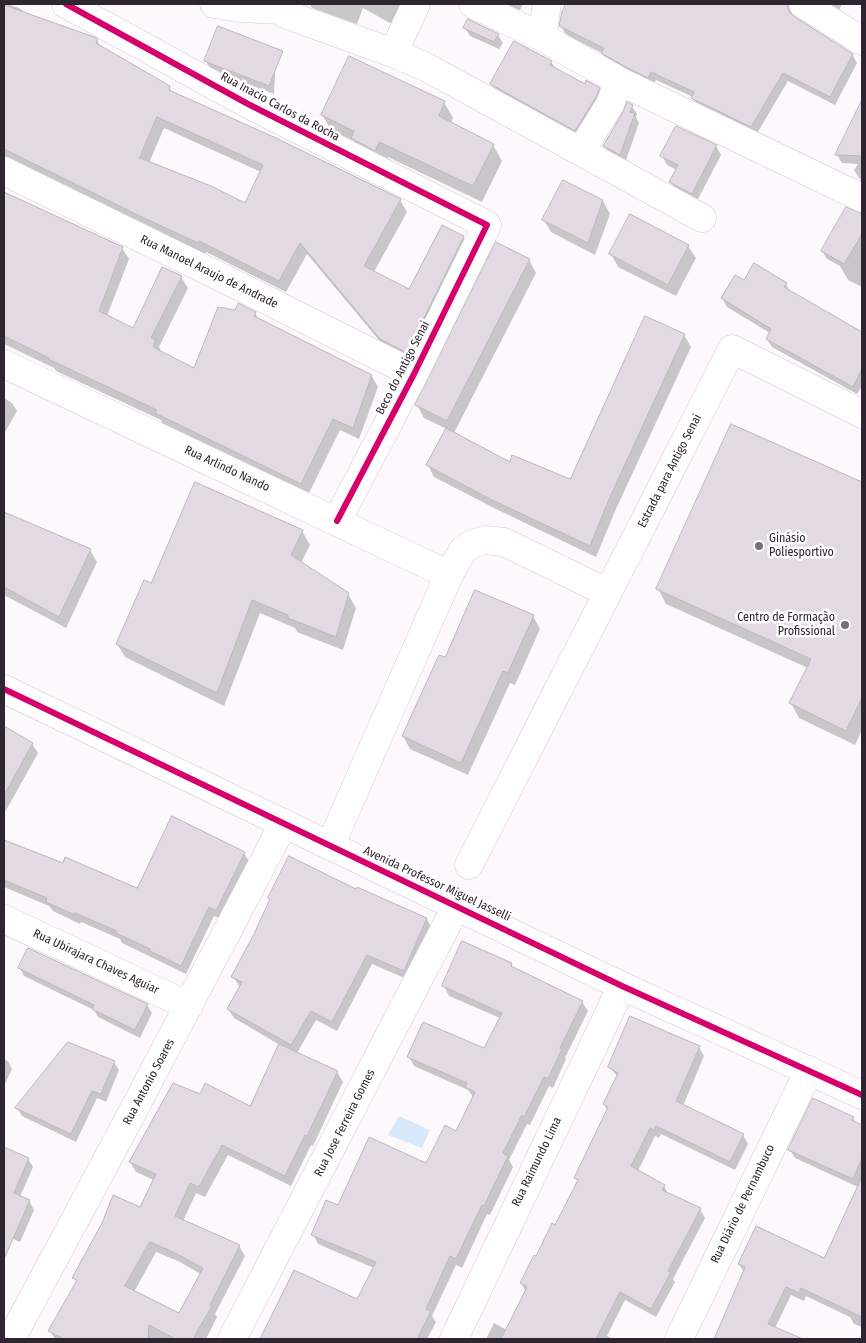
<!DOCTYPE html>
<html>
<head>
<meta charset="utf-8">
<style>
  body { margin:0 }
  #map { position:relative; width:866px; height:1343px; overflow:hidden; background:#fcf8fc; font-family:"Fira Sans Condensed",sans-serif }
  canvas { display:block }
  .frame { position:absolute; inset:0; border:5px solid #2f2530; pointer-events:none }
</style>
</head>
<body>
<div id="map">
<canvas width="866" height="1343"></canvas>
<div class="frame"></div>
</div>
<script>
const g = document.querySelector('canvas').getContext('2d');
g.lineJoin = 'round';
function paint(path, color) { g.fillStyle = color; g.fill(path, 'evenodd'); }
function trace(path, color, width, dash) { g.strokeStyle = color; g.lineWidth = width; g.lineCap = dash ? 'butt' : 'round'; g.setLineDash(dash || []); g.stroke(path); }
function label(font, color, halo, rows, align = 'center') {
  g.font = font + ' "Fira Sans Condensed",sans-serif'; g.lineWidth = 5; g.setLineDash([]); g.textBaseline = 'middle'; g.strokeStyle = halo; g.fillStyle = color; for (const [text, x, y, turn = 0] of rows) {
    g.save(); g.translate(x, y); g.rotate((+turn || 0) * Math.PI / 180); g.textAlign = isNaN(turn) ? turn : align; if (halo) g.strokeText(text, 0, 0); g.fillText(text, 0, 0); g.restore();
  }
}
const water = new Path2D(`
  M399 1116 430 1130 422 1148 388 1135Z`);
const shadow = new Path2D(`
  M4 4H8L21 9 24 14 97 40 101 48 169 87 172 93 276 139 400 200 407 212 374 272 410 291 463 237 470 249 414 364 388 351 307 254 286 292 206 252 205 254 152 229 4 156ZM164 128 261 172 245 204 149 163Z
  M310 4H409L397 27 363 8 357 24 312 8Z
  M496 4H523L518 14Z
  M567 4H795L792 13 793 17 852 54 857 63 835 105 788 81 756 135 697 107 693 97 656 80 653 86 607 61 602 53 566 35 561 26 563 13Z
  M825 4H842L838 12Z
  M465 28 498 35 503 43 499 49 470 36Z
  M276 56 274 94 211 70 206 61Z
  M551 62 556 69 585 85 599 89 603 97 580 138 497 93 492 84Z
  M444 102 453 118 451 123 493 145 502 161 482 202 388 157 384 166 361 155 354 141 332 131 322 115ZM439 110H442L437 122Z
  M632 106 637 114 636 117 639 123 625 163 609 154 604 146Z
  M859 109 862 111V180L859 178 854 170 858 164 842 163 837 155Z
  M716 146 721 155 697 201 675 190 671 182 677 170 667 165 662 156Z
  M564 182 603 201 610 214 595 255 551 232 544 220Z
  M4 194 122 248 129 259 107 316 133 330 181 277 188 288 159 347 162 353 195 370 255 313 259 320 371 375 378 387 359 439 340 430 308 495 163 425 161 420 56 371 54 368 4 344Z
  M855 213 862 215V287L848 280 840 266 827 259 822 251Z
  M688 246 696 258 676 296 618 267 611 254Z
  M529 260 536 273 454 433 511 464 571 481 684 335 691 347 616 509 596 557 498 510 434 477 428 465 447 429 424 418 417 405Z
  M744 282 786 284 791 293 862 334V389L861 388 857 394 772 347 767 339 770 333 727 307 722 298Z
  M4 398 12 403 17 411 4 434Z
  M731 425 862 483V730L855 745 799 718 791 703 808 668 666 604 658 589Z
  M4 513 90 550 97 562 66 628 4 595Z
  M302 531 310 545 301 563 348 594 356 608 343 650 297 632 295 628 260 613 224 706 125 657 117 644 151 584Z
  M533 616 540 629 515 685 510 683 468 775 410 749 403 736 446 659Z
  M6 729 32 744 38 753 4 814V733Z
  M173 818 244 853 250 863 221 919 214 916 186 974 122 943 120 939 81 922 80 924 53 911 49 906 4 887V842L64 864 138 889Z
  M358 889 427 919 432 929 409 980 372 964 337 1031 316 1020 297 1053 337 1072 343 1082 313 1146 311 1145 291 1186 228 1155 205 1197 196 1193 183 1221 239 1246 245 1256 215 1314 217 1317 206 1339H55L50 1331 77 1283 74 1277 141 1209 154 1180 136 1172 130 1162 200 1096 250 1108 280 1045 234 1018 228 1009 240 987 233 977ZM156 1252 178 1261 201 1274 180 1315 134 1292Z
  M511 964 514 969 582 1002 588 1011 565 1058 566 1059 553 1088 549 1086 530 1125 527 1124 509 1160 513 1167 490 1215 487 1214 462 1268 456 1265 432 1316 436 1322 427 1339H261L294 1271 358 1300 374 1268 318 1244 313 1234 339 1207 427 1165 457 1133 474 1098 468 1090 414 1066 409 1057 485 1050 500 1018 449 996 444 986Z
  M20 968 147 1005 152 1013 140 1038 98 1017 94 1010 24 976Z
  M699 1047 704 1056 683 1106 743 1135 748 1144 735 1170 661 1134 659 1138 655 1136 638 1171 664 1186 668 1194 700 1209 705 1218 673 1279 675 1282 656 1317 625 1300 607 1336 613 1339H486L494 1323 507 1330 526 1292 521 1283 556 1226 578 1182 576 1178 608 1111 604 1104 618 1077 609 1067Z
  M4 1059 8 1061 12 1069 4 1086Z
  M114 1062 119 1070 106 1102 97 1098 76 1142 22 1116 17 1108Z
  M853 1118 856 1124 862 1126V1176L858 1187 795 1158 790 1150Z
  M4 1148 28 1159 33 1167 20 1197 29 1201 34 1210 20 1242 4 1235Z
  M858 1189 862 1191V1327L854 1324 850 1317 806 1296 804 1301 791 1295 775 1328 800 1339H717L744 1272 739 1264 825 1260Z`);
const building = new Path2D(`
  M566 4H787L789 12 795 17 853 54 830 97 783 73 751 127 691 98 694 92 651 72 648 78 626 67 601 53 604 48 559 26 562 12Z
  M4 5 94 37 98 39 96 43 170 86 169 90 276 138 401 199 364 266 409 289 442 225 464 236 407 353 380 339 300 243 279 281 199 241 198 243 144 218 4 149ZM157 117 263 165 245 203 211 186 140 158Z
  M468 19 499 34 494 42 463 28Z
  M218 26 283 51 269 86 204 61Z
  M514 41 552 61 550 65 585 84 586 80 600 88 596 97 575 131 490 84Z
  M349 56 445 101 439 116 494 144 473 186 379 142 375 151 351 138 354 131 321 115Z
  M862 100V156L835 155Z
  M627 102 633 105 630 112 635 113 620 155 603 146 623 112Z
  M676 126 717 145 692 194 669 182 678 165 660 156Z
  M563 180 603 200 588 243 542 220Z
  M4 192 123 247 99 311 133 328 162 267 182 276 151 338 156 340 153 347 194 368 218 307 235 310 238 303 256 312 254 316 372 375 353 428 333 419 301 484 155 413 157 410 48 359 49 358 4 336Z
  M846 207 862 213V234L844 264 821 251Z
  M630 214 689 245 668 285 609 254Z
  M496 242 530 259 447 421 415 405Z
  M754 263 787 283 784 287 862 332V369L853 387 766 339 771 329 721 298 735 275 744 280Z
  M645 316 685 334 610 497 590 546 490 499 426 465 446 428 510 462 512 455 570 479Z
  M731 424 862 482V698L846 731 789 703 811 659 656 589Z
  M195 482 303 530 291 555 349 593 336 637 288 618V615L252 600 217 693 116 644 144 580 151 583Z
  M4 512 91 549 59 617 4 587Z
  M475 590 534 615 508 673 503 671 461 763 402 736 439 655 445 657Z
  M4 726 33 743 4 795Z
  M172 816 245 852 216 911 209 907 181 966 150 951V949L116 933 117 931 75 913V915L46 902 47 898 4 880V840L63 863 65 857 137 888Z
  M289 856 356 889 357 887 427 918 404 971 367 955 332 1022 311 1011 291 1045 227 1009 242 982 231 977 254 934 270 899 268 898Z
  M462 941 512 963 511 966 583 1001 560 1048 562 1049 548 1079 544 1077 524 1117 522 1115 503 1153 508 1156 484 1206 482 1205 456 1259 450 1256 426 1309 431 1311 417 1339H260L294 1270 357 1299 376 1262 311 1235 326 1200 338 1205 369 1137 426 1163 445 1125 456 1131 475 1092 465 1087 467 1083 407 1057 423 1022 484 1048 502 1013 442 986Z
  M28 948 148 1004 135 1030 92 1009 94 1005 18 968Z
  M630 1016 700 1046 676 1101 744 1134 730 1162 656 1126 654 1130 650 1128 631 1166 665 1185 662 1190 701 1208 668 1271 671 1272 651 1309 620 1292 596 1339H501L527 1287 520 1283 534 1255 536 1256 552 1223 555 1225 578 1180 574 1178 608 1107 603 1104 618 1073 608 1067Z
  M68 1042 115 1061 101 1094 92 1091 71 1134 15 1108Z
  M279 1044 338 1071 307 1136 305 1135 285 1176 222 1145 199 1187 190 1183 175 1216 240 1245 210 1305 212 1306 193 1339H175L149 1325 148 1339H64L48 1331 77 1280 72 1278 102 1223 113 1195 140 1207 156 1174 129 1162 173 1083 200 1094 205 1083 250 1106ZM150 1242 171 1251 203 1268 179 1313 125 1286Z
  M813 1098 854 1117 852 1120 862 1125V1158L853 1179 788 1150Z
  M4 1147 29 1158 14 1193 30 1200 4 1259Z
  M862 1177V1317L801 1288 799 1293 786 1287 768 1324 803 1339H714L745 1267 738 1264 756 1226 824 1258Z`);
const street = new Path2D(`
  M66 4 248 104 487 225 414 374 337 521
  M214 4 240 8 281 10 285 14 393 53 426 67 702 218
  M473 4 542 37 619 81 862 198
  M803 4 862 41
  M542 37 547 4
  M393 53 416 4
  M581 151 610 104 619 81
  M4 171 245 289 414 374
  M4 364 449 575
  M330 846 449 575 463 550 472 544 485 540 504 542 608 593
  M469 865 732 349 862 414
  M4 919 189 1006
  M11 1339 123 1130 284 823
  M232 1339 456 907
  M454 1339 622 986
  M679 1339 809 1070`);
const secondary = new Path2D(`
  M4 689 622 986 862 1095`);
const cycleway = new Path2D(`
  M66 4 248 104 487 225 414 374 337 521
  M4 689 622 986 862 1095`);
const markers = [
  [759,546,5,"#776f77"],
  [845,625,5,"#776f77"]
];
const streetNames = [
  ["Rua Inacio Carlos da Rocha",280,107,28],
  ["Rua Manoel Araujo de Andrade",209,272,26],
  ["Beco do Antigo Senai",403,368,-63],
  ["Rua Arlindo Nando",227,469,25],
  ["Estrada para Antigo Senai",670,471,-63],
  ["Avenida Professor Miguel Jasselli",437,884,25],
  ["Rua Ubirajara Chaves Aguiar",96,962,25],
  ["Rua Antonio Soares",149,1082,-62],
  ["Rua Jose Ferreira Gomes",345,1123,-63],
  ["Rua Raimundo Lima",537,1162,-64],
  ["Rua Diário de Pernambuco",743,1204,-64]
];
const poiNames = [
  ["Ginásio",769,539],
  ["Poliesportivo",769,553],
  ["Centro de Formação",835,618,"right"],
  ["Profissional",835,632,"right"]
];
paint(water, '#d8e9f9');
paint(shadow, '#0003');
paint(building, '#e2d9e2');
trace(building, '#bdb6bd', 1);
trace(street, '#d2cbd2', 29);
trace(secondary, '#d2cbd2', 29);
trace(street, '#fffeff', 28);
trace(secondary, '#fffeff', 28);
trace(cycleway, '#d6006c', 6);
for (const [x, y, r, color] of markers) { const dot = new Path2D(); dot.arc(x, y, r, 0, 2 * Math.PI); g.fillStyle = color; g.fill(dot); trace(dot, '#fff', 2); }
label('12px', '#2f2530', '#fff', streetNames);
label('12px', '#2f2530', '#fff', poiNames, 'left');
</script>
</body>
</html>
